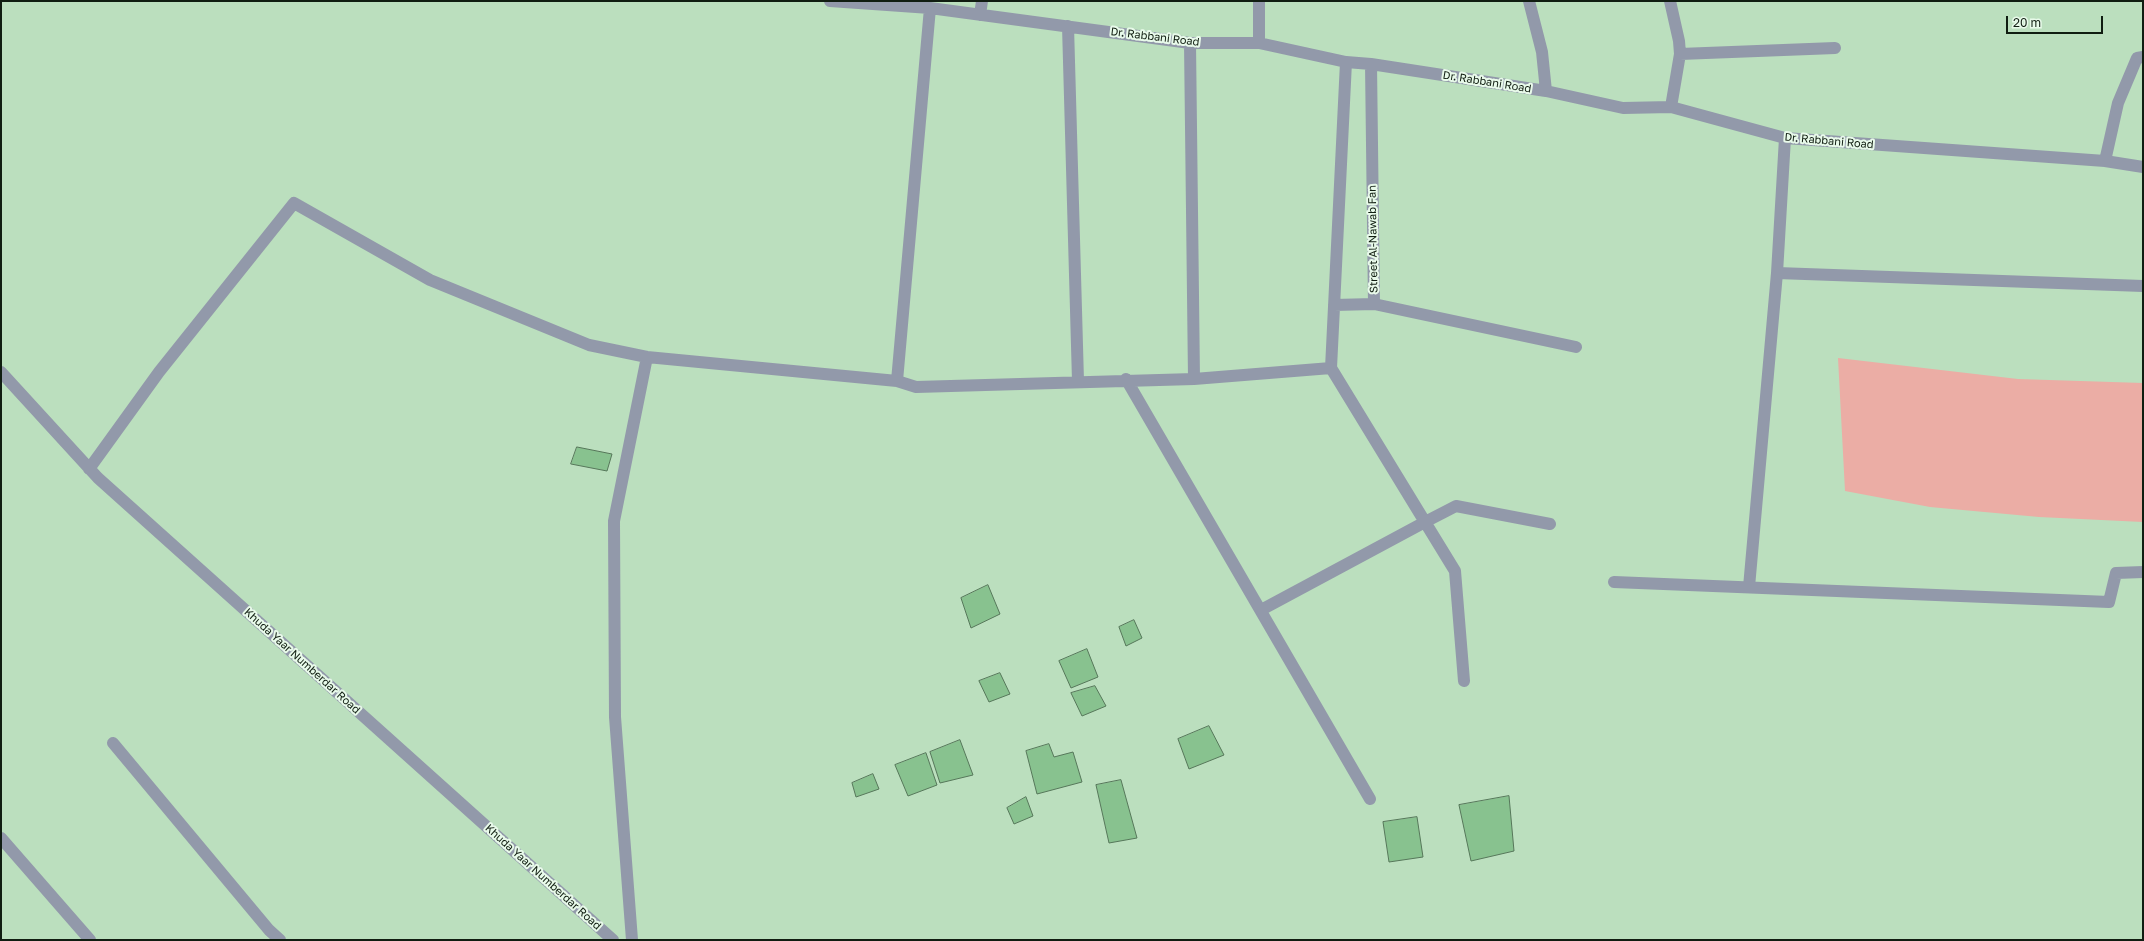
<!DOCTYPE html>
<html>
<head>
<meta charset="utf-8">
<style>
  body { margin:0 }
  #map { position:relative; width:2144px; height:941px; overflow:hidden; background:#bbdfbe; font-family:"Golos Text",sans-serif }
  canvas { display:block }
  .frame { position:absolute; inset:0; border:2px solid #101d11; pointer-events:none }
  .scale { position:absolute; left:2006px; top:16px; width:97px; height:18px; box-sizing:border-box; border:2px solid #101d11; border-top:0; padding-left:5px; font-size:12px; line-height:14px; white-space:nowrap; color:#101d11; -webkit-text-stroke:3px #e8faea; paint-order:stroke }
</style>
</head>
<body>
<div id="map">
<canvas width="2144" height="941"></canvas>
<div class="frame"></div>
<div class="scale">20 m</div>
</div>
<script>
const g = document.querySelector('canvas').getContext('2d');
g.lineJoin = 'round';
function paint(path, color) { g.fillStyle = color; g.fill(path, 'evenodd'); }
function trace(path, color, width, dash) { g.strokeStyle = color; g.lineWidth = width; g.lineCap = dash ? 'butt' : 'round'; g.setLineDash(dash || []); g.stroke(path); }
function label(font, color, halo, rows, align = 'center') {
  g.font = font + ' "Golos Text",sans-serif'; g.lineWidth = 4; g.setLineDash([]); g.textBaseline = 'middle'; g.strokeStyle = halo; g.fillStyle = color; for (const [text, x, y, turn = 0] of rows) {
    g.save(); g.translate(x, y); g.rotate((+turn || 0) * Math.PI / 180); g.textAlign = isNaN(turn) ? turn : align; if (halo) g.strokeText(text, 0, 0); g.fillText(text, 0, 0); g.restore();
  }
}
const green = new Path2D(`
  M1838 358 2018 379 2143 383V522L2039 517 1930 507 1845 491Z`);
const building = new Path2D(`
  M577 447 612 454 607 471 571 464Z
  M988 585 1000 614 971 628 961 598Z
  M1134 620 1142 638 1126 646 1119 627Z
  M1087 649 1098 677 1071 688 1059 661Z
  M1000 673 1010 694 989 702 979 681Z
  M1095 686 1106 706 1082 716 1071 693Z
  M1209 726 1224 755 1189 769 1178 739Z
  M960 740 973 775 940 783 930 752Z
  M1049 744 1054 757 1073 752 1082 782 1037 794 1026 751Z
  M926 753 937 785 908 796 895 765Z
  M873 774 879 789 856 797 852 783Z
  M1121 780 1137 838 1109 843 1096 785Z
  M1509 796 1514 851 1471 861 1459 805Z
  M1026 797 1033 816 1014 824 1007 808Z
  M1417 817 1423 857 1389 862 1383 822Z`);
const minor = new Path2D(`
  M830 1 930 8 1190 43H1259L1346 62 1371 64 1546 91 1623 108 1671 107 1785 138 2105 161 2143 167
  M1529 1 1542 52 1546 91
  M1670 1 1679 41 1680 54 1671 107
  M980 15 982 1
  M1068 26 1078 381
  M1190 43 1194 379
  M1259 43V1
  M1680 54 1835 48
  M1346 62 1331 368 1425 522 1456 506 1550 524
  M1371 64 1374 304 1576 347
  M2105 161 2118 103 2137 58 2143 57
  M1777 273 2143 286
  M1334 305 1374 304
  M1 372 98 478 613 940
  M1126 379 1370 799
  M897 381 930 8
  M89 469 159 372 294 203 430 280 589 345 647 357 897 381 916 387 1194 379 1331 368
  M1614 582 2109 602 2116 573 2143 572
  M1749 587 1777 273 1785 138
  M1261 610 1425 522 1455 571 1464 681
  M113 743 269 930 280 940
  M1 838 90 940
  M632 940 615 717 614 521 647 357`);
const streetNames = [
  ["Dr. Rabbani Road",1155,37,7],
  ["Dr. Rabbani Road",1487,82,9],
  ["Dr. Rabbani Road",1829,141,5],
  ["Street Al-Nawab Fan",1373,239,-91],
  ["Khuda Yaar Numberdar Road",302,661,42],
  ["Khuda Yaar Numberdar Road",543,877,42]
];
paint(green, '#ebada5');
paint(building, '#88c28f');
trace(building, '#56775a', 1);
trace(minor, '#9299aa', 12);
label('11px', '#101d11', '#e8faea', streetNames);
</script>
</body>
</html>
